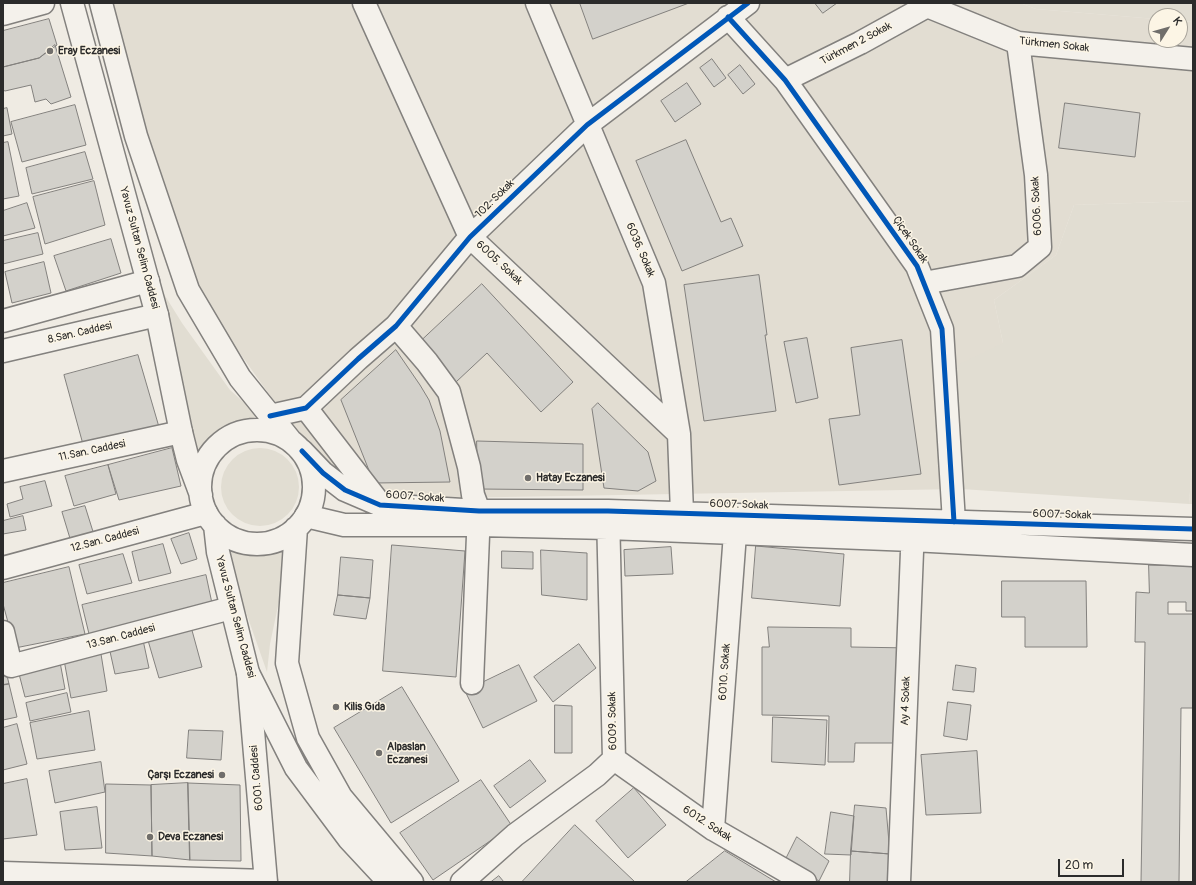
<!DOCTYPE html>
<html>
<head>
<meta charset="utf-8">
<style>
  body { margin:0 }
  #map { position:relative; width:1196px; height:885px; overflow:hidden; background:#efebe3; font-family:Pangolin,sans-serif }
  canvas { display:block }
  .frame { position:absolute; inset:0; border:4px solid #2b2b2b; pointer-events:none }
  .north { position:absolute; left:1148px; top:8px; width:40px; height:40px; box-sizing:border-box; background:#fcf5e5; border:1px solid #a8a49b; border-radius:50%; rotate:53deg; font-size:11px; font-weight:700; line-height:16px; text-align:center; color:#2b2b2b }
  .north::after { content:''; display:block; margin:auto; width:14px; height:18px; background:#706e6b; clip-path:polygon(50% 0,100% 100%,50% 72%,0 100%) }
  .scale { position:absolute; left:1058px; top:859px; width:66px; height:18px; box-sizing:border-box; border:2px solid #2b2b2b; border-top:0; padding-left:5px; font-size:12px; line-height:14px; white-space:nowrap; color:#2b2b2b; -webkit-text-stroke:3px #fcf5e5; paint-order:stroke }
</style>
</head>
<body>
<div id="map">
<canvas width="1196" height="885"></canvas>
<div class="frame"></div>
<div class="north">K</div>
<div class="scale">20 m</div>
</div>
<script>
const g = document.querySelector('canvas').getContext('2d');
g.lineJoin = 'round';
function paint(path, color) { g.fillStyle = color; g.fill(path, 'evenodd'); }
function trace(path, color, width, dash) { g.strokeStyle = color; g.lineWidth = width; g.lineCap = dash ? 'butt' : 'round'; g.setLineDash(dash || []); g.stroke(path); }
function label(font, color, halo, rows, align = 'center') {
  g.font = font + ' Pangolin,sans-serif'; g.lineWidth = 3; g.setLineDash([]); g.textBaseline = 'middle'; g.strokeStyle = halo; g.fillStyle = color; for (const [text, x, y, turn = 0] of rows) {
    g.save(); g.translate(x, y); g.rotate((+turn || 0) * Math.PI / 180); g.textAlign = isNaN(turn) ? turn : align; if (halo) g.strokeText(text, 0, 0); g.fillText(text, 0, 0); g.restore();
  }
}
const built = new Path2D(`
  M105 3H1020L1036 9 1156 19V40H1180V21L1193 22V201L1074 205 1056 255 994 300 1003 343 961 489 390 499 345 481 296 432 172 258Z
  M1193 454V504H1189Z`);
const green = new Path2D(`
  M1020 3H1193V22L1180 21V16H1156V19L1036 9Z
  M1193 201V454L1189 504 961 489 953 367 1003 343 994 300 1056 255 1074 205Z
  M144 262 182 323 230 390 258 415 244 425 226 432 211 442 199 455Z
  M221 487a39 39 0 1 1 78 0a39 39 0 1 1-78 0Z
  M223 547 247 555 268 554 290 549 270 644 267 672Z`);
const building = new Path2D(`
  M580 3H689L593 39Z
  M815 3H837L823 13Z
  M49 19 57 45 39 58 3 67V31Z
  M55 45 71 97 51 104 46 99 35 102 31 85 5 91 3 90V67L39 58Z
  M712 59 726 78 714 87 700 68Z
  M740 65 755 84 743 94 728 75Z
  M687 83 701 104 675 122 661 101Z
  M1065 103 1140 113 1135 157 1059 148Z
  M75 105 86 145 22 162 11 122Z
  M7 108 12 134 3 136V109Z
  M686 140 721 222 731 218 743 246 682 271 636 161Z
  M8 142 19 196 3 199V143Z
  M85 152 93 179 32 194 26 168Z
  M94 181 105 225 45 244 33 197Z
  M27 203 35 228 3 236V211Z
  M38 233 43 254 3 264V241Z
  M111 239 121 273 66 291 54 256Z
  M44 262 51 293 12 303 5 272Z
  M759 275 767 335H765L776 411 704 421 684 285Z
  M482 284 573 382 541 412 487 353 456 382 419 343Z
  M807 338 818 398 796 403 784 342Z
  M902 340 921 474 839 485 829 419 860 415 851 348Z
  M396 350 420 385 429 400 440 431 450 482 374 483 341 400Z
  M138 355 159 427 84 448 64 375Z
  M598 403 648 452 656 481 638 491 604 488 592 409Z
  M477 441 583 444V490L478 489Z
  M172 448 181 486 119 500 108 465Z
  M108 465 116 494 74 506 65 476Z
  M45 481 52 506 10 517 7 504 23 499 20 487Z
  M85 506 95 538 72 545 62 512Z
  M23 516 26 530 3 534V521Z
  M189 533 197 559 181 564 171 539Z
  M163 544 171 573 139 581 132 552Z
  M392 545 465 551 456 677 383 671Z
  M756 546 844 554 840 606 752 598Z
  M671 547 673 574 625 576 624 550Z
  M541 550 587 553V600L542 595Z
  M502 551 533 552V569L502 568Z
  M123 554 132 583 87 594 79 565Z
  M341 557 373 560 370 598 338 595Z
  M1149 565 1193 566V611H1186V602H1168V614H1193V708H1181L1179 882H1141L1145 642H1135L1136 592 1149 593Z
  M69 567 85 634 15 648 3 604V583Z
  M206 575 213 608 90 638 82 605Z
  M1002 581H1086L1087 647H1025V617H1002Z
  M338 595 370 598 366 619 334 615Z
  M190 623 202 667 159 678 147 637Z
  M768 627 851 628V647L912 648 901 743H855L854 762H828L829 716 762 715V647H769Z
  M143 640 149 668 115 674 109 647Z
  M579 644 596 668 553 702 534 677Z
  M101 654 107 691 71 698 64 660Z
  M60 662 65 689 25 697 18 670Z
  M519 665 537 701 483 728 465 691Z
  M956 665 976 668 974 692 953 690Z
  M3 667H5L9 684 3 685Z
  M9 684 17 717 3 720V685Z
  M402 687 459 781 391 823 334 728Z
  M67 693 71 712 30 721 26 703Z
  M948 702 971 705 967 740 944 736Z
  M555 705 572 706V753H555Z
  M89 711 95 750 37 759 30 723Z
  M773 717 827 720 825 765 772 762Z
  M17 724 27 764 3 770V728Z
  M189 730 223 731 221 760 187 758Z
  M977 751 981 813 926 815 921 755Z
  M530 760 546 781 510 808 494 786Z
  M101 762 105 792 55 803 49 771Z
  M27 779 37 835 3 839V784Z
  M481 780 512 826 433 880 400 833Z
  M188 783 240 785 241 861 190 860Z
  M188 783 190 860 152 856 151 785Z
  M106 784 151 785 152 856 106 853Z
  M634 788 666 825 628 858 596 821Z
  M855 805 886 808 890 854 851 851Z
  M97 807 102 848 65 850 60 812Z
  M831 812 854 816 851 855 825 854Z
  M575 825 635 882H522Z
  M797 837 829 861 819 881 785 861Z
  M725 851 776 882H686Z
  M851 851 890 854V882H850Z
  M499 876 504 882H491Z`);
const minor = new Path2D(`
  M364 3 470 237 679 434
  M537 3 654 283 679 434 682 513
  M922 3 927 6 1018 43 1193 59
  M3 14 43 3
  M728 17 785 80 917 266 942 329 954 522
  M785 80 860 43 927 6
  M924 283 1017 266 1040 247 1036 175 1018 43
  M3 321 148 281
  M396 326 427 362 449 392 469 467 473 495 479 511 472 683
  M3 351 157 315
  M306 408 380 504
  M270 416 306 408 358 359 396 326 470 237 587 125 748 3
  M302 451 323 473 345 490 380 505 479 511H608L1193 529
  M3 471 181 432
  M306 516 344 525H479L608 528 912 540 1193 555
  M3 568 206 513
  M3 632 11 666 231 608
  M248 673 266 882
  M614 759 713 829 805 882
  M713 829 736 520
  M3 873 266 881
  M462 882 515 835 597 775 614 759 608 514
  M899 882 913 526`);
const major = new Path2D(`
  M72 3 157 315 181 432 188 460 201 495
  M101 3 136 136 188 290 240 378 290 440
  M200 487a57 57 0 1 1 114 0a57 57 0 1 1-114 0Z
  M215 525 218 552 248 673 296 768 349 839 389 882
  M296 528 287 663 308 738 341 797 412 882`);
const cycleway = new Path2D(`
  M728 17 785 80 917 266 942 329 954 522
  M270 416 306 408 358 359 396 326 470 237 587 125 748 3
  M302 451 323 473 345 490 380 505 479 511H608L1193 529`);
const markers = [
  [50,51,4,"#706e6b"],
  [528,478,4,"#706e6b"],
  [336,707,4,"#706e6b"],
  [379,753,4,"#706e6b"],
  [222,775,4,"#706e6b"],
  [150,837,4,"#706e6b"]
];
const streetNames = [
  ["Türkmen 2 Sokak",856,44,-28],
  ["Türkmen Sokak",1054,45,6],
  ["102. Sokak",495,199,-44],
  ["6006. Sokak",1037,206,-93],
  ["Çiçek Sokak",910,240,56],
  ["Yavuz Sultan Selim Caddesi",139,248,75],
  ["6036. Sokak",640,250,67],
  ["6005. Sokak",499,263,43],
  ["8.San. Caddesi",80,333,-13],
  ["11.San. Caddesi",92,451,-12],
  ["6007. Sokak",415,497,4],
  ["6007. Sokak",739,505,2],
  ["6007. Sokak",1062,515,2],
  ["12.San. Caddesi",105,540,-15],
  ["Yavuz Sultan Selim Caddesi",235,617,75],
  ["13.San. Caddesi",121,637,-15],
  ["6010. Sokak",725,672,-86],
  ["Ay 4 Sokak",906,701,-88],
  ["6009. Sokak",613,721,-91],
  ["6001. Caddesi",257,778,-95],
  ["6012. Sokak",707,824,33]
];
const poiNames = [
  ["Eray Eczanesi",58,51],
  ["Hatay Eczanesi",536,478],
  ["Kilis Gıda",344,707],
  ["Alpaslan",387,747],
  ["Eczanesi",387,760],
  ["Çarşı Eczanesi",214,775,"right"],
  ["Deva Eczanesi",158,837]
];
paint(built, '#e2ddd2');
paint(green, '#e1ddd2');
paint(building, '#d3d1cb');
trace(building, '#83817e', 1);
trace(minor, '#83817e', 25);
trace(major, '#83817e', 25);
trace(minor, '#f4f1eb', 22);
trace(major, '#f4f1eb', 22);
trace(cycleway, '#0057b8', 5);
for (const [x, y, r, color] of markers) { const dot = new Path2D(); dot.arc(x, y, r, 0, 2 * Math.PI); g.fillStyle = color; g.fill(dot); trace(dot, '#fcf5e5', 1.5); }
label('11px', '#2b2b2b', '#fcf5e5', streetNames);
label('bold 11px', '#2b2b2b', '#fcf5e5', poiNames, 'left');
</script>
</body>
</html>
